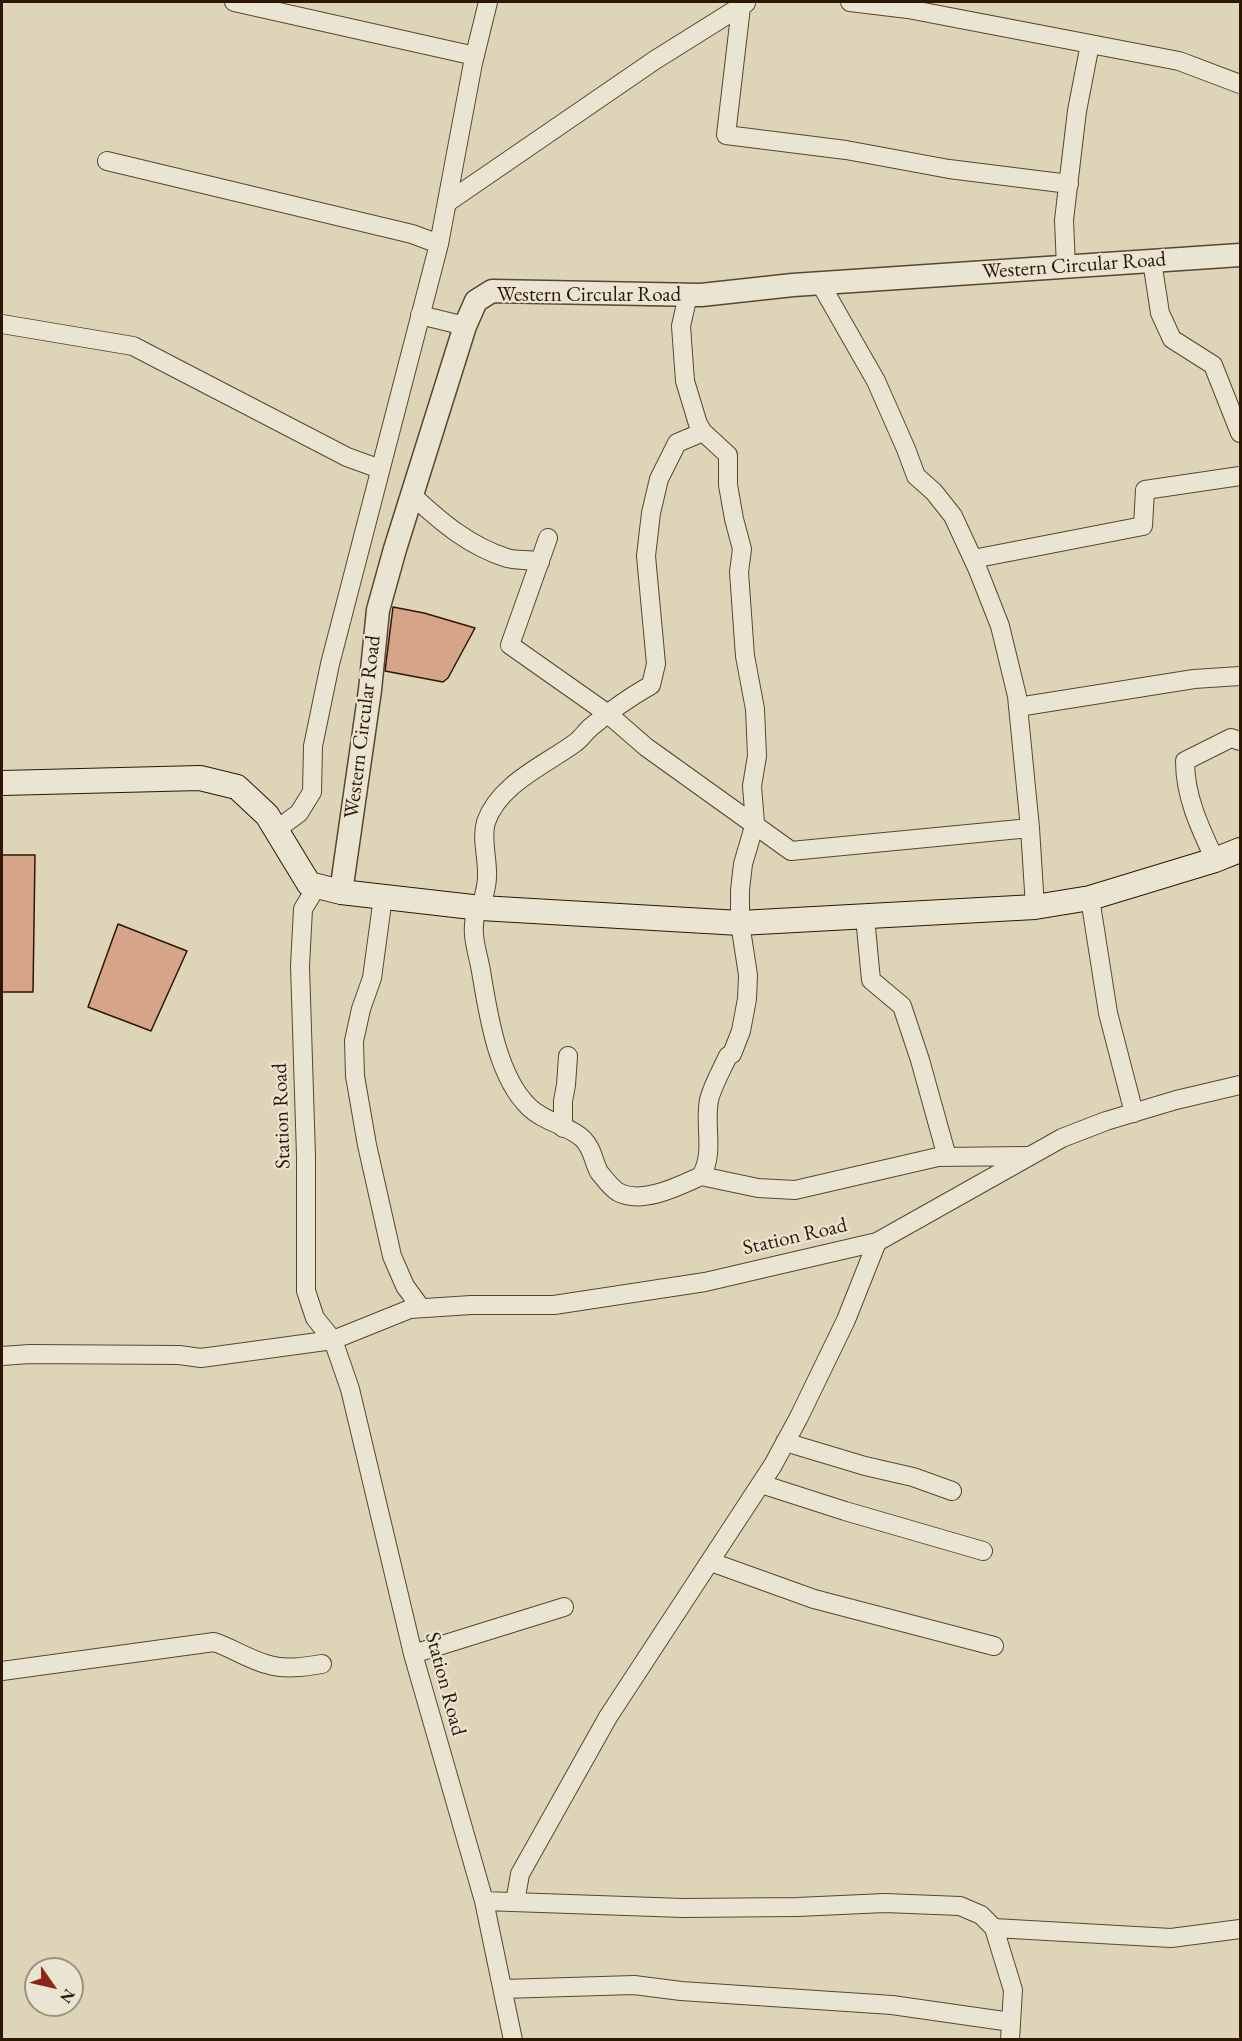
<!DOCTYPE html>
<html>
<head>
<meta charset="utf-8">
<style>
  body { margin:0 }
  #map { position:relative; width:1242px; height:2041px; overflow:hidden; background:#ded5b9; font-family:"EB Garamond",serif }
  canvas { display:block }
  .frame { position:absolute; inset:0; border:3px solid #2d1700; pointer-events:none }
  .north { position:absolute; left:24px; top:1957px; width:60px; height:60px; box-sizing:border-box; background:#eae4d2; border:2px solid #9e927e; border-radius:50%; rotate:124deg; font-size:16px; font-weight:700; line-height:24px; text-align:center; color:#2d1700 }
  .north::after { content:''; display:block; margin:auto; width:21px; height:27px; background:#8f2418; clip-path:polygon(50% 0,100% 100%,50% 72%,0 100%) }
</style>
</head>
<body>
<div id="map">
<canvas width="1242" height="2041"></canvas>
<div class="frame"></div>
<div class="north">N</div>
</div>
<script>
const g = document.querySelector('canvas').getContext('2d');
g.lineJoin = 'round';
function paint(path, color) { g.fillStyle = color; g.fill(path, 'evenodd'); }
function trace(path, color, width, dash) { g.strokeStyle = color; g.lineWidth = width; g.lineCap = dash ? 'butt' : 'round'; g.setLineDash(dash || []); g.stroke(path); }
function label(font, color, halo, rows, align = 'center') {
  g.font = font + ' "EB Garamond",serif'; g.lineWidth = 4.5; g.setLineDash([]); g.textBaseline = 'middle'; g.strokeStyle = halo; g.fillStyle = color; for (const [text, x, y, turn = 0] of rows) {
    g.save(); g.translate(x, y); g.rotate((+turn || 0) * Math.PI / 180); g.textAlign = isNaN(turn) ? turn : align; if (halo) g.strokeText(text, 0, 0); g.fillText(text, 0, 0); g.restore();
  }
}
const building = new Path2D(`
  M393 607 424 613 475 628 448 678 443 682 385 671Z
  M2 855H35L33 992H2Z
  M118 924 187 951 151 1031 88 1007Z`);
const minor = new Path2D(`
  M234 2 475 56
  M850 2 908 9 1179 61 1240 84
  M741 7 726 135 846 150 949 169 1069 184
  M107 161 412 234 439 244
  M448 202 655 60 746 3
  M1152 261 1160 313 1172 339 1213 365 1240 433
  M1066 267 1064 220 1077 111 1090 44
  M820 283 876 381 906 449 916 476 934 492 953 516 978 570 1000 626 1017 696 1030 828 1035 907
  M420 315 465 326
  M2 324 133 346 347 457 380 469
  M412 495C441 522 469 546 507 558 517 561 529 559 540 562
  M548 538 510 645 608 714 646 747 791 851 1030 828
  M973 559 1143 526 1145 490 1240 476
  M1018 707 1194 679 1240 676
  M276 830 299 813 312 792 313 746 330 664 439 244 473 63 488 2
  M1215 860C1200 828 1185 797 1185 761L1231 738 1240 741
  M317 886 303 909 300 966 306 1156V1291L315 1318 333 1340 350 1389 413 1654 484 1901 513 2040
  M383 897 372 978 361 1009 354 1041 355 1076 367 1145 392 1256 405 1286 421 1308
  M1090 898 1108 1013 1134 1113
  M476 908C475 917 473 926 474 935 475 947 479 959 481 971 488 1013 497 1076 529 1107 544 1122 570 1126 583 1139 593 1149 593 1161 599 1172 604 1178 611 1188 618 1192 642 1205 679 1186 701 1176 715 1153 704 1126 709 1100 712 1087 722 1069 728 1056L732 1054 741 1031 747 999 748 975 740 923V890L743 864 755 823 752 786 757 756 755 709 745 656 739 572 742 549 734 519 728 485V455L703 432 698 424 685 381 681 326 688 295
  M481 908C483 898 487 887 487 877 488 859 481 839 486 822 499 784 545 765 575 743 581 739 585 732 591 727 610 711 630 697 651 685L656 664 646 556 651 513 659 479 677 443 703 432
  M865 917 871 980 902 1006 920 1060 947 1157
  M563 1128V1101L566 1085 568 1056
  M701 1176 758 1188 795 1190 938 1157 1027 1156
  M2 1356 30 1354 179 1355 201 1358 333 1340 410 1309 471 1305H554L705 1282 877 1242 1062 1138 1106 1121 1176 1100 1240 1085
  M785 1442 865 1466 913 1477 952 1491
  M761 1484 845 1511 983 1551
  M711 1562 814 1599 994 1646
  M413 1654 564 1607
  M2 1671 214 1642C232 1648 248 1659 266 1664 284 1670 304 1667 322 1664
  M484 1901 683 1908 797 1907 885 1903 960 1906 981 1915 994 1928 1013 1990 1010 2040
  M515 1902 520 1874 608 1717 773 1465 799 1417 846 1320 877 1242
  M994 1928 1171 1938 1240 1929
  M503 1989 634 1985 681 1991 892 2005 1011 2022`);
const tertiary = new Path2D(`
  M341 892 370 690 378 610 395 549 465 326 476 301 492 291 701 295 793 285 1240 255`);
const secondary = new Path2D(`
  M2 783 200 778 237 787 267 815 309 884 341 892 481 908 740 923 1035 907 1090 898 1215 860 1240 850`);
const streetNames = [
  ["Western Circular Road",1074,266,-4],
  ["Western Circular Road",589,295],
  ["Western Circular Road",363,727,-83],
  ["Station Road",282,1116,-92],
  ["Station Road",795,1237,-13],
  ["Station Road",445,1684,75]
];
paint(building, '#d5a489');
trace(building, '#2d1700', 1.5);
trace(minor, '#59462e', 20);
trace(tertiary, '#59462e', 25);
trace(secondary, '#2d1700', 26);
trace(minor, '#eae4d2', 18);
trace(tertiary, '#eae4d2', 22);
trace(secondary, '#eae4d2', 24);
label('21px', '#2d1700', '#eae4d2', streetNames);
</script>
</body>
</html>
